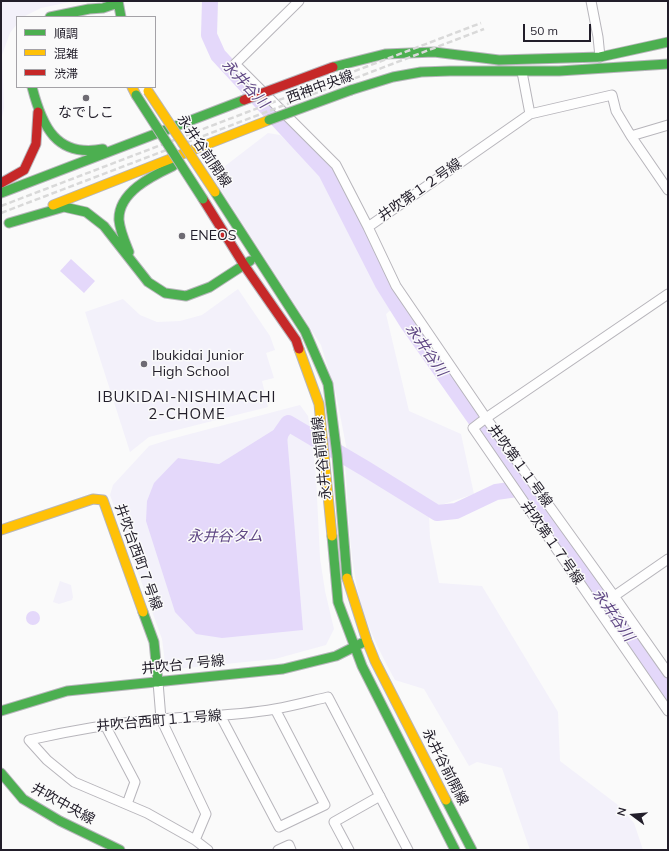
<!DOCTYPE html>
<html>
<head>
<meta charset="utf-8">
<style>
  body { margin:0 }
  #map { position:relative; width:669px; height:851px; overflow:hidden; background:#fafafa; font-family:Mulish,"Noto Sans JP",sans-serif }
  canvas { display:block }
  .frame { position:absolute; inset:0; border:2px solid #221e2a; pointer-events:none }
  .legend { position:absolute; left:16px; top:16px; width:140px; height:72px; box-sizing:border-box; background:#fafafa; border:1px solid #a4a2a7; margin:0; padding:5px 7px; list-style:none; font-size:12px; color:#221e2a }
  .legend li { display:flex; align-items:center; gap:8px; height:20px }
  .legend b { width:20px; border:1px solid #a4a2a7 }
  .north { position:absolute; left:613px; top:795px; width:40px; height:40px; -webkit-text-stroke:3px #fafafa; paint-order:stroke; rotate:286deg; font-size:11px; font-weight:700; line-height:16px; text-align:center; color:#221e2a }
  .north::after { content:''; display:block; margin:auto; width:14px; height:18px; background:#221e2a; clip-path:polygon(50% 0,100% 100%,50% 72%,0 100%) }
  .scale { position:absolute; left:523px; top:24px; width:68px; height:18px; box-sizing:border-box; border:2px solid #221e2a; border-top:0; padding-left:5px; font-size:12px; line-height:14px; white-space:nowrap; color:#221e2a; -webkit-text-stroke:3px #fafafa; paint-order:stroke }
</style>
</head>
<body>
<div id="map">
<canvas width="669" height="851"></canvas>
<div class="frame"></div>
<ul class="legend">
<li><b style="height:5px;background:#4caf50"></b>順調</li>
<li><b style="height:5px;background:#ffc107"></b>混雑</li>
<li><b style="height:5px;background:#c62828"></b>渋滞</li>
</ul>
<div class="north">N</div>
<div class="scale">50 m</div>
</div>
<script>
const g = document.querySelector('canvas').getContext('2d');
g.lineJoin = 'round';
function paint(path, color) { g.fillStyle = color; g.fill(path, 'evenodd'); }
function trace(path, color, width, dash) { g.strokeStyle = color; g.lineWidth = width; g.lineCap = dash ? 'butt' : 'round'; g.setLineDash(dash || []); g.stroke(path); }
function label(font, color, halo, rows, align = 'center') {
  g.font = font + ' Mulish,"Noto Sans JP",sans-serif'; g.lineWidth = 3; g.setLineDash([]); g.textBaseline = 'middle'; g.strokeStyle = halo; g.fillStyle = color; for (const [text, x, y, turn = 0] of rows) {
    g.save(); g.translate(x, y); g.rotate((+turn || 0) * Math.PI / 180); g.textAlign = isNaN(turn) ? turn : align; if (halo) g.strokeText(text, 0, 0); g.fillText(text, 0, 0); g.restore();
  }
}
const green = new Path2D(`
  M1 1H75L41 8 23 17H17V24L10 33 2 55 4 108 1 122Z
  M268 133 280 135 321 172 372 275 392 309 386 314 409 411 461 434 474 494 435 507 347 451 336 394 321 345 212 176Z
  M238 289 270 336 275 350 266 353 274 378 262 381 268 407 149 437 130 452 85 312 123 299 140 315 157 322 180 321 202 315Z
  M300 405 308 416 312 439 316 476 320 558 325 591 334 629 326 645 275 659 166 670 162 639 110 495 113 485 149 446 171 439ZM275 429 287 435 146 521 178 458 219 464Z
  M345 464 429 514 430 538 439 583 482 586 558 712 560 761 618 805 634 823 643 850H530L502 768 477 762 469 766 424 689 395 680C383 658 371 635 363 610 349 566 349 511 345 464Z
  M60 581 71 585 73 597 72 600 59 604 53 602Z`);
const water = new Path2D(`
  M71 259 95 281 84 293 60 271Z
  M275 429 287 435 303 630 222 638 196 634 175 612 146 521 147 501 154 483 178 458 219 464Z
  M26 618a7 7 0 1 1 14 0a7 7 0 1 1-14 0Z`);
const river = new Path2D(`
  M210 1 209 35 218 55 326 172 383 284 408 324 668 693
  M274 453 281 433 288 423 366 469 437 513 456 511 496 492 524 488`);
const street = new Path2D(`
  M299 1 235 64 336 165 368 227
  M591 1 598 37 600 57
  M522 72 530 114
  M631 136 668 125
  M668 190 631 136 616 111 612 95 530 114 368 227 396 286 486 418 473 428 668 711
  M668 294 486 418 614 596 668 673
  M597 608 668 559
  M158 682 161 719 206 814 195 840
  M220 715 279 827 325 805 275 709
  M105 725 135 782 127 804
  M208 850 195 840 147 813 74 782 47 760 29 740C73 730 116 723 160 719 199 716 237 716 275 709 293 706 311 701 328 697L408 850
  M278 850 289 845 291 850
  M349 850 334 822 380 796`);
const fast = new Path2D(`
  M118 1 121 17
  M50 17 89 9 103 8 118 3
  M333 67 385 54 434 52 499 60 600 57 668 42
  M32 87C42 126 56 158 103 149
  M351 90 393 77 421 72 450 71H559L668 64
  M215 192 305 331 328 384 337 455 347 578
  M1 193 244 100
  M9 223 64 207 86 212 104 226 148 282 165 293 186 296 210 287 250 261
  M129 252C125 242 120 231 119 220 118 192 152 176 173 166
  M332 536 338 602 362 666 455 850
  M143 612 154 642 158 682
  M1 711 67 691 283 669 336 656 362 643
  M1 773 23 799 60 821 120 850
  M446 800 472 850`);
const slow = new Path2D(`
  M132 87 136 95
  M53 205 269 120
  M299 349 319 404 332 536
  M1 530 93 499 103 500 143 612
  M347 578 367 641 375 661 446 800`);
const jam = new Path2D(`
  M1 183 24 170 36 144 38 112
  M203 199 244 265 296 340 299 349`);
const rail = new Path2D(`
  M1 206 481 23
  M1 213 484 29`);
const fastBridge = new Path2D(`
  M136 95 203 199
  M269 120 351 90`);
const slowBridge = new Path2D(`
  M148 91 215 192`);
const jamBridge = new Path2D(`
  M244 100 333 67`);
const markers = [
  [86,98,4,"#6e6b73"],
  [182,236,4,"#6e6b73"],
  [144,364,4,"#6e6b73"]
];
const streetNames = [
  ["西神中央線",320,87,-20],
  ["永井谷前開線",204,151,56],
  ["井吹第１２号線",420,190,-35],
  ["永井谷前開線",322,458,-96],
  ["井吹第１１号線",520,466,54],
  ["井吹第１７号線",552,543,55],
  ["井吹台西町７号線",138,557,70],
  ["井吹台７号線",183,665,-6],
  ["井吹台西町１１号線",159,721,-5],
  ["永井谷前開線",445,767,63],
  ["井吹中央線",63,804,29]
];
const poiNames = [
  ["なでしこ",86,113,"center"],
  ["ENEOS",190,236],
  ["Ibukidai Junior",152,356],
  ["High School",152,372]
];
const waterNames = [
  ["永井谷川",245,84,47],
  ["永井谷川",426,350,55],
  ["永井谷タム",225,536],
  ["永井谷川",613,615,55]
];
const neighbourhoodNames = [
  ["IBUKIDAI-NISHIMACHI",187,397],
  ["2-CHOME",187,414]
];
paint(green, '#f3f1fa');
paint(water, '#e4d8fa');
trace(river, '#e4d8fa', 16);
trace(street, '#b7b5bb', 11);
trace(fast, '#b7b5bb', 11);
trace(slow, '#b7b5bb', 11);
trace(jam, '#b7b5bb', 11);
trace(street, '#fefefe', 9);
trace(fast, '#4caf50', 9);
trace(slow, '#ffc107', 9);
trace(jam, '#c62828', 9);
trace(rail, '#d9d9d9', 2.5, [6, 3]);
trace(fastBridge, '#b7b5bb', 11, []);
trace(slowBridge, '#b7b5bb', 11, []);
trace(jamBridge, '#b7b5bb', 11, []);
trace(fastBridge, '#4caf50', 9);
trace(slowBridge, '#ffc107', 9);
trace(jamBridge, '#c62828', 9);
for (const [x, y, r, color] of markers) { const dot = new Path2D(); dot.arc(x, y, r, 0, 2 * Math.PI); g.fillStyle = color; g.fill(dot); trace(dot, '#fafafa', 1.5); }
label('14px', '#221e2a', '#fafafa', streetNames);
label('14px', '#221e2a', '#fafafa', poiNames, 'left');
label('italic 15px', '#604885', '#fafafa', waterNames);
g.letterSpacing = '1px';
label('15px', '#221e2a', '#fafafa', neighbourhoodNames);
g.letterSpacing = '0px';
</script>
</body>
</html>
